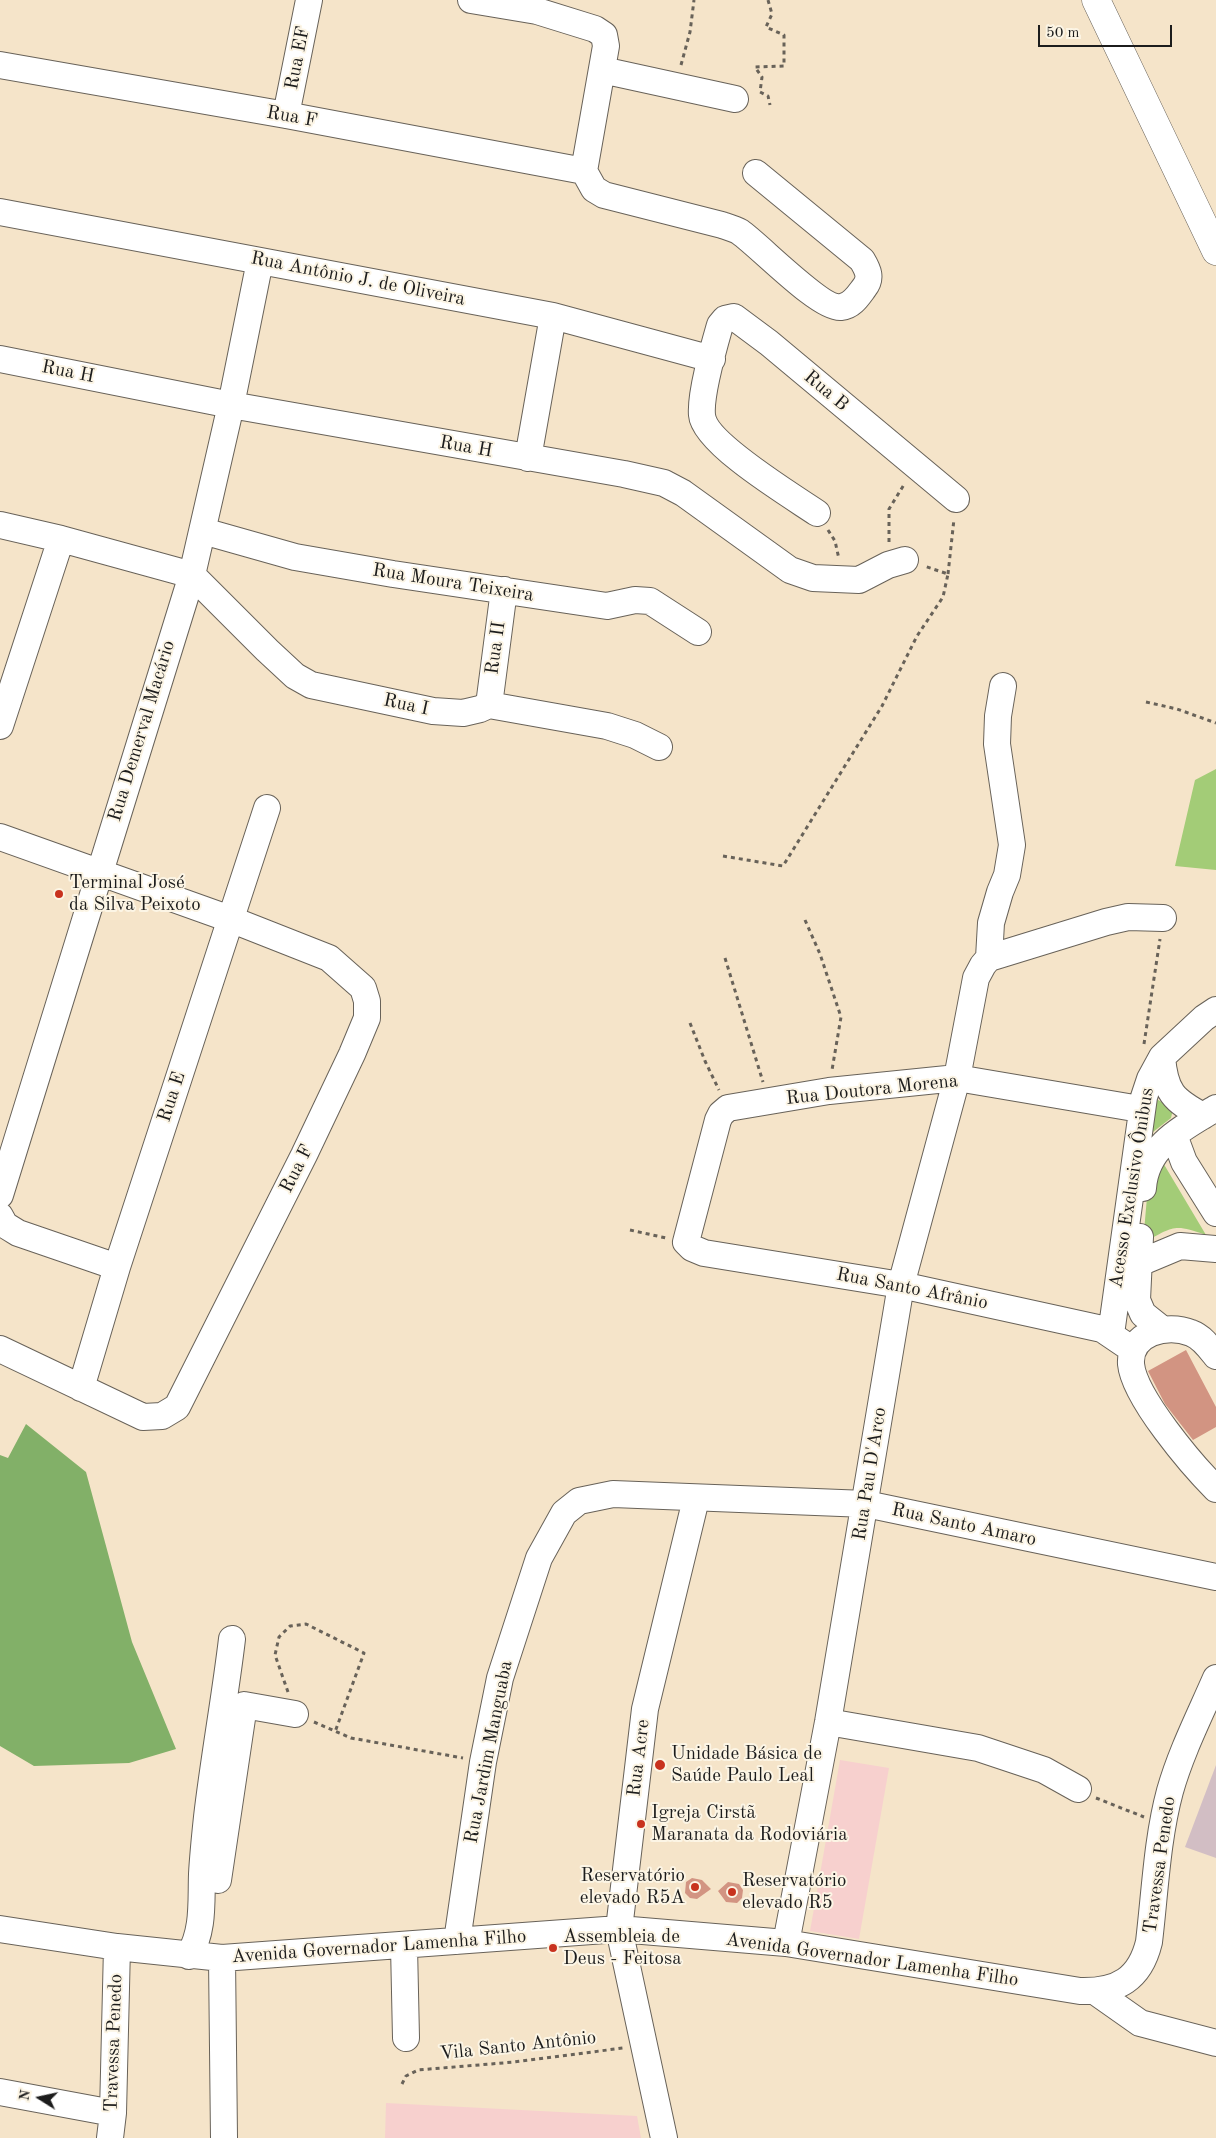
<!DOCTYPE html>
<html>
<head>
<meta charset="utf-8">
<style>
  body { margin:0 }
  #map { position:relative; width:1216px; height:2138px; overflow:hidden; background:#f5e4c9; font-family:"Old Standard TT",serif }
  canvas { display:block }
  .north { position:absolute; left:15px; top:2073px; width:50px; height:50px; -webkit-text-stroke:4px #fcf5e5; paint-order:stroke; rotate:280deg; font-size:14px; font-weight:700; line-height:20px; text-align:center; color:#1c1c1c }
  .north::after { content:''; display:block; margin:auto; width:18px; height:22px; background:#1c1c1c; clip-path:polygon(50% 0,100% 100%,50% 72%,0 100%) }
  .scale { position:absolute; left:1038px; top:25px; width:134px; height:22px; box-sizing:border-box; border:2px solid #1c1c1c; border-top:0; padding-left:6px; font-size:15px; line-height:18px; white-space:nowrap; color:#1c1c1c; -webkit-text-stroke:4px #fcf5e5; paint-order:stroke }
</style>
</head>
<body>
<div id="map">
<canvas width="1216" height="2138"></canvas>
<div class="north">N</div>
<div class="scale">50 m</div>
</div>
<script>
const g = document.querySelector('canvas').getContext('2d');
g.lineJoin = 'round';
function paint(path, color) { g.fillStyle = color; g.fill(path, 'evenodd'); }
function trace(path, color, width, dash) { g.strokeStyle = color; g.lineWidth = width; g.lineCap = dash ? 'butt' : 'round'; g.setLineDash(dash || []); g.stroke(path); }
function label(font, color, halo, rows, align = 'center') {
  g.font = font + ' "Old Standard TT",serif'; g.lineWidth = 4; g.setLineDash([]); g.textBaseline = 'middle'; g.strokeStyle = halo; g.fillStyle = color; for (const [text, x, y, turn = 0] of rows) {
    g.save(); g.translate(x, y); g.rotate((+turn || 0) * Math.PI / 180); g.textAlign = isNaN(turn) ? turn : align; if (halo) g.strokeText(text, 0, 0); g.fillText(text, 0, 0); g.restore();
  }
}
const built = new Path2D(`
  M840 1760 889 1768 859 1939 810 1931Z
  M386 2103 637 2116 641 2138H385Z`);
const industrial = new Path2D(`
  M1216 1765V1858L1185 1847Z`);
const green = new Path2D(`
  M1216 769V870L1175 866 1195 780Z
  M1155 1098 1173 1109 1171 1118 1144 1139Z
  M1159 1156 1206 1235C1173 1223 1173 1227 1143 1243L1149 1174Z`);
const forest = new Path2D(`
  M26 1424 86 1472 132 1642 176 1749 129 1763 34 1766 0 1746V1455L8 1458Z`);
const building = new Path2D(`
  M1186 1350 1216 1407V1427L1193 1440 1165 1404 1148 1371Z
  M692 1878 702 1880 711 1889 697 1899 690 1898 685 1893 686 1882Z
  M728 1882 739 1884 743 1890 742 1898 737 1903 726 1902 718 1891Z`);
const path = new Path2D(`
  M768 0 772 14 766 27 784 35V66L755 67 762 77 760 92 768 96 770 105
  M681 65 690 32 694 0
  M828 530 835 541 839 559
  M889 542V509L905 483
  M948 574 954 519
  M1146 702 1177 709 1216 723
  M723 856 783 866 882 706 917 636 943 597 948 574 924 566
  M805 920 820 954 841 1017 832 1070
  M725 958 763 1082
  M690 1023 705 1061 719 1090
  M1144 1044 1160 939
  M630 1230 666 1238
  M288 1692 275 1655 279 1637 290 1626 306 1624 364 1653 335 1732
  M314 1722 351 1738 463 1758
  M1096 1798 1144 1817
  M402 2084 406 2076 418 2070 514 2062 623 2048`);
const minor = new Path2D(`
  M471 0 537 11 595 29 604 35 606 46 584 171
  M0 65 286 115 584 171
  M602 70 735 99
  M286 115 309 0
  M584 171 594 189 604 195 722 225C728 227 735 229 740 232 760 246 821 310 841 307 852 306 858 296 864 288 872 278 868 270 862 260L756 173
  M0 212 553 316 712 359
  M0 359 231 405 624 474 664 483 683 493 790 570 813 578 859 580 888 565 905 560
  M528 458 553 316
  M817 513C792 496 704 443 702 415 700 394 714 346 720 325L725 319 734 317 769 343 956 499
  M0 525 61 539 192 575 267 650 295 676 311 685 433 711 463 713 480 709 489 705 607 726 635 735 659 747
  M203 531 295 557 393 574 607 606 635 600 650 601 698 632
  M489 705 504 590
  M0 726 61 539
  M0 837 230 919 329 958 363 988 367 1001V1018L352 1054 304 1155 177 1407 162 1416 143 1417 0 1349
  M989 958 991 923 1000 892 1007 875 1012 845 997 744 998 716 1003 686
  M1162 1057C1165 1092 1173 1100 1203 1116
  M1174 1135 1184 1162 1216 1213
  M1143 1188C1146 1145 1183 1128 1216 1108
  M0 1195 192 575 231 405 260 261
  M0 1216 5 1225 18 1233 117 1267
  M1140 1237 1137 1300 1143 1314 1163 1330
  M1137 1264 1180 1246 1216 1249
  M1111 1334 1144 1097 1150 1079 1162 1057 1204 1018 1216 1010
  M1133 1350 1102 1329 901 1285 704 1253 692 1248 686 1242 718 1120 721 1114 728 1108 829 1091 957 1078 1134 1108
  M1216 1356C1209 1347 1202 1337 1191 1333 1167 1323 1129 1333 1131 1364 1134 1397 1192 1465 1216 1489
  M81 1388 117 1267 267 808
  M828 1722 978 1748 1044 1770 1078 1789
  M218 1880 244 1705 295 1714
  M0 1929 117 1947 222 1958 619 1929 786 1943 1080 1991C1118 1992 1140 1979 1149 1942 1155 1892 1157 1839 1170 1791 1181 1752 1200 1715 1216 1678
  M457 1941 483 1762 500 1678 539 1558 564 1513 579 1501 613 1494 866 1504 1216 1577
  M786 1943 828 1722 901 1285 957 1078 976 978 983 965 989 958 1106 922 1128 917 1163 918
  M404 1946 406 2038
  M189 1956C204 1930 201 1903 202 1874 203 1855 205 1836 207 1817 214 1757 225 1698 232 1639
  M222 1958 224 2138
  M1096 1992 1140 2023 1216 2043
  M0 2092 113 2113
  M110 2138 113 2113 117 1947
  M664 2138 619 1929 645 1709 696 1499`);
const major = new Path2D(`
  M1096 0 1216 251`);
const markers = [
  [59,894,5,"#c8321e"],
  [660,1765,6,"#c8321e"],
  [641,1824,5,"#c8321e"],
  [695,1887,5,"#c8321e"],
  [732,1892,5,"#c8321e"],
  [553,1948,5,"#c8321e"]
];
const streetNames = [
  ["Rua EF",298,58,-79],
  ["Rua F",292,117,10],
  ["Rua Antônio J. de Oliveira",358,279,11],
  ["Rua H",68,372,11],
  ["Rua B",826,391,40],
  ["Rua H",466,447,10],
  ["Rua Moura Teixeira",453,583,9],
  ["Rua II",496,648,-82],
  ["Rua I",406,705,12],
  ["Rua Demerval Macário",142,731,-73],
  ["Rua Doutora Morena",872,1090,-6],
  ["Rua E",172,1097,-72],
  ["Rua F",297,1169,-63],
  ["Acesso Exclusivo Ônibus",1132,1188,-81],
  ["Rua Santo Afrânio",912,1289,11],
  ["Rua Pau D'Arco",870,1474,-81],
  ["Rua Santo Amaro",964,1525,12],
  ["Rua Jardim Manguaba",489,1752,-79],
  ["Rua Acre",639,1758,-83],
  ["Travessa Penedo",1160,1865,-82],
  ["Avenida Governador Lamenha Filho",379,1947,-4],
  ["Avenida Governador Lamenha Filho",872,1960,8],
  ["Travessa Penedo",114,2043,-88],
  ["Vila Santo Antônio",518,2046,-6]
];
const poiNames = [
  ["Terminal José",69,883],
  ["da Silva Peixoto",69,905],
  ["Unidade Básica de",671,1754],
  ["Saúde Paulo Leal",671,1776],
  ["Igreja Cirstã",651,1813],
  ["Maranata da Rodoviária",651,1835],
  ["Reservatório",685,1876,"right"],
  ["elevado R5A",685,1898,"right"],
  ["Reservatório",742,1881],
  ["elevado R5",742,1903],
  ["Assembleia de",563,1937],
  ["Deus - Feitosa",563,1959]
];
paint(built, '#f7d0ce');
paint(industrial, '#d2bec4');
paint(green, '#a3cc77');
paint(forest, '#82b068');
paint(building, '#d29482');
trace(minor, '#686259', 28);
trace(major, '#686259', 29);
trace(path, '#686259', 3, [4, 4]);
trace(minor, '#fff', 26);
trace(major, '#fff', 28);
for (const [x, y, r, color] of markers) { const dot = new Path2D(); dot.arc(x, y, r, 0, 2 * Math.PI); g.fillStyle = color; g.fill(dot); trace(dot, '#fcf5e5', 2); }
label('19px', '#1c1c1c', '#fcf5e5', streetNames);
label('19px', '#1c1c1c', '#fcf5e5', poiNames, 'left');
</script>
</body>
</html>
